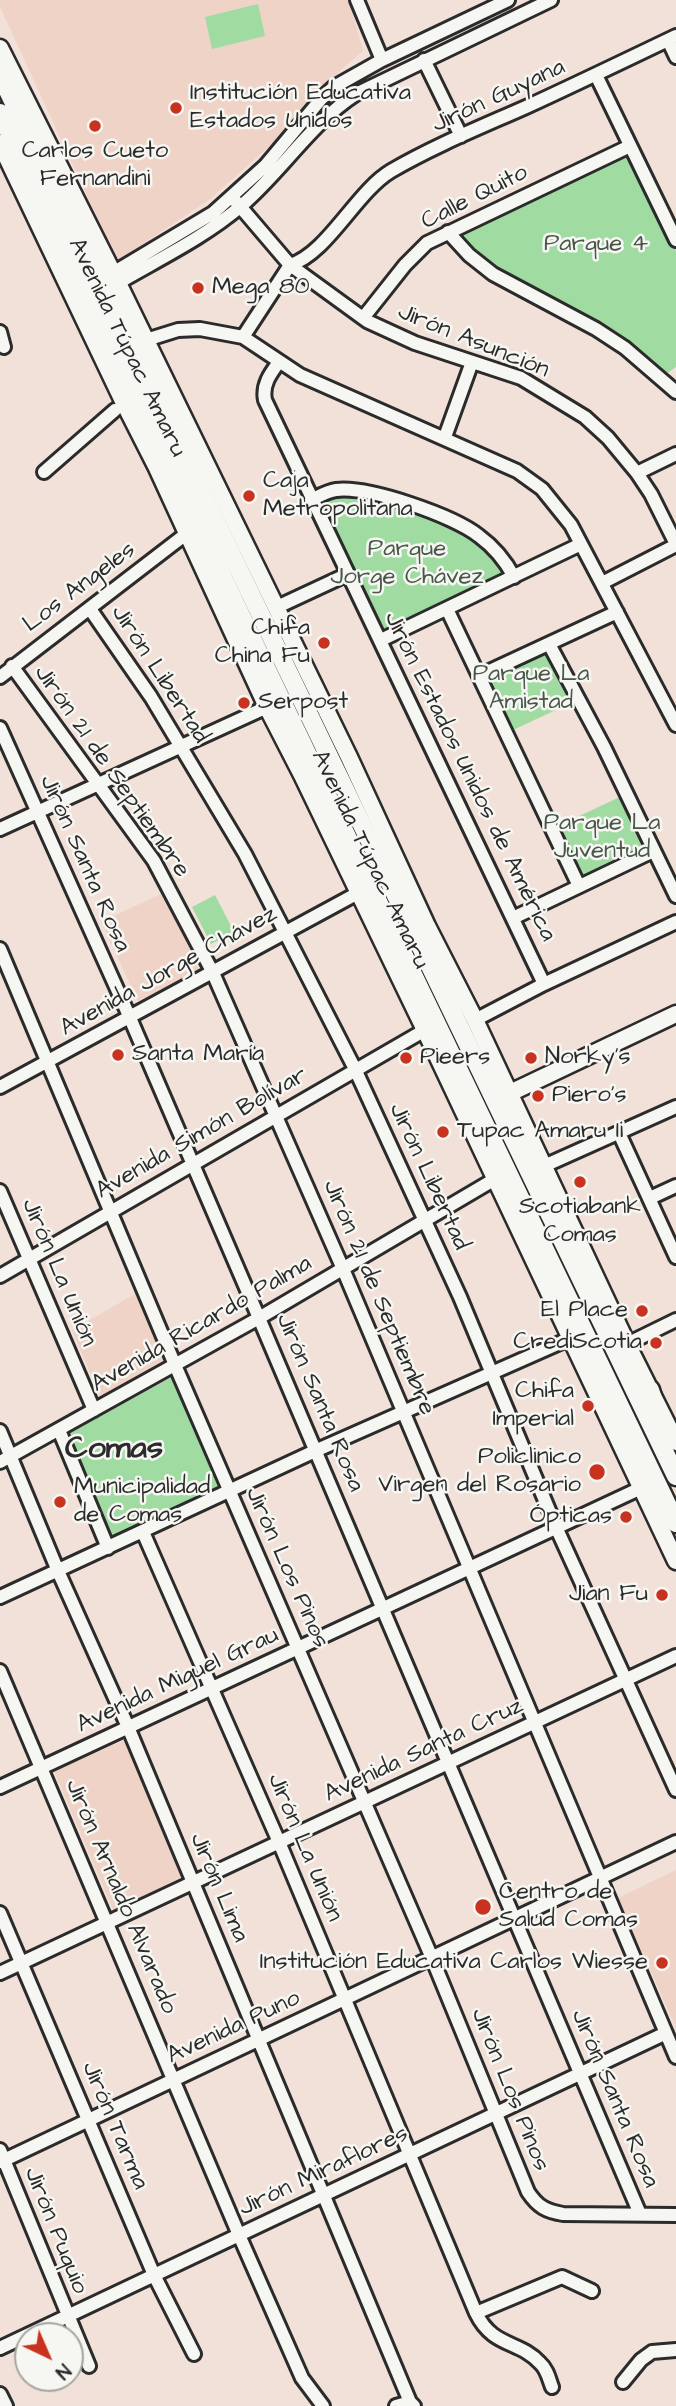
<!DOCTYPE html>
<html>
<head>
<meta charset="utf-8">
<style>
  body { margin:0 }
  #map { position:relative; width:676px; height:2406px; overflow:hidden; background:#f2e1d8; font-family:"Architects Daughter",sans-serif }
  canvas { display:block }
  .north { position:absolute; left:14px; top:2322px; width:70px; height:70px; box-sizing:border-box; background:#f6f6f2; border:2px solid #a5a5a2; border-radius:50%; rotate:136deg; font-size:19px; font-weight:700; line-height:28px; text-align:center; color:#2b2b2b }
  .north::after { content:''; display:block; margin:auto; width:24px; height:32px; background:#c8321e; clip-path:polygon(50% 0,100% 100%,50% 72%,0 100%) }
</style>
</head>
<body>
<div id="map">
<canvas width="676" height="2406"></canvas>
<div class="north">N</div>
</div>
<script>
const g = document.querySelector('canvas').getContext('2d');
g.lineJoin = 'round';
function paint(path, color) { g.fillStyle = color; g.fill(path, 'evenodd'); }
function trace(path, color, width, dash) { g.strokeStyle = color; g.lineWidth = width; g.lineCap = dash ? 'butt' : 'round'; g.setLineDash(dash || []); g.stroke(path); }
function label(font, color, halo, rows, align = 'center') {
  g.font = font + ' "Architects Daughter",sans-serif'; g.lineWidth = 5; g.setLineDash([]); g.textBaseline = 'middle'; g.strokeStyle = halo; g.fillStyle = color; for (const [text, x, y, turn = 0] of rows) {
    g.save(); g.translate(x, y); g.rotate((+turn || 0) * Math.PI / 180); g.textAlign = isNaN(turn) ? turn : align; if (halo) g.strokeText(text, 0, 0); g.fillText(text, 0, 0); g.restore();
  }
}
const built = new Path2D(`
  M0 0H349L363 51 328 81 283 134 209 200 117 261 0 7Z
  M163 893 200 971 138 1001 101 922Z
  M137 1293 167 1363 107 1398 99 1394 72 1330Z
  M125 1740 186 1880 114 1912 54 1771Z
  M676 1870V2028L618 1898Z`);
const green = new Path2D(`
  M258 4 265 36 212 49 205 17Z
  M628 152 676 251V367L666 374C654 364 641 352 628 343 571 305 503 284 455 233Z
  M339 496C380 497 428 512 463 533 481 544 494 558 508 573L384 631 320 502Z
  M547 648 575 701 511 731 485 678Z
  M624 795 648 848 582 880 556 827Z
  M215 895 234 932 211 944 192 907Z
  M172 1377 219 1489 108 1543 64 1436Z`);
const minor = new Path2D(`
  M357 0 382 60
  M668 40 676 57
  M424 60 461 136
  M596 75 676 240
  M232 197 290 265 367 321 415 343 521 378 585 417 608 438 637 473 651 494 676 544
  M448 232 469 255 493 274 596 329 625 348 676 392
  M113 273 213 213 265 166 322 98 334 87 382 60 508 0
  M118 283C159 259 205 237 241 206 282 171 311 123 356 94L551 0
  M363 318 405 265 427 243 630 146
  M0 332 4 347
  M243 337 290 265C328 253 356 192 391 171 434 146 481 127 526 107 576 84 626 60 676 36
  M146 340 178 330 200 329 243 337 300 375 517 471 542 489 571 525 676 725
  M279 362C270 374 262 385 265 400L544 984
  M445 437 472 362
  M44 472 115 410
  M637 473 676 454
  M311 500C319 496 328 491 336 490 369 486 454 516 479 536 494 547 505 560 514 577
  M602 583 676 545
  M275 608 348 574
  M90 609 151 697 245 854 355 1069 460 1297 556 1527 676 1790
  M447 609 579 886
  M381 640 581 544
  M549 644 604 747 676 896
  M12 666 154 861 213 973 343 1269 676 2057
  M479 676 617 612
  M0 677 186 534
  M0 728 130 1018 259 1318 640 2214
  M0 829 267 707
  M513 918 653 851
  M0 949 175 1365 432 1958 528 2192C538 2207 546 2211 563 2214L676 2215
  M475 1020 544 984 676 922
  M0 1087 358 893
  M619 1133 676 1257
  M544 1166 676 1107
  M0 1191 94 1410
  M650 1198 676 1186
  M0 1276 425 1030
  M627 1344 676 1320
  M59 1430 108 1548
  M0 1431 58 1571 128 1727 410 2402 414 2406
  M0 1462 259 1318 495 1179
  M143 1532 279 1842 476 2313C493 2348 519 2340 540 2363 547 2369 549 2379 552 2387
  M0 1597 315 1451 571 1338
  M0 1671 239 2235 302 2378 323 2406
  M0 1787 641 1488
  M0 1913 154 2275 194 2354
  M0 1973 676 1656
  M0 2150 89 2366
  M0 2162 676 1842
  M476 2313 562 2277 592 2291
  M0 2348 666 2033
  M623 2382 641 2360 652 2352 676 2350
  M0 2394 6 2406
  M396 2406 410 2402`);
const major = new Path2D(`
  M0 48 118 283 349 757 427 926 475 1020 627 1344 676 1442
  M0 143 124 403 157 468 267 707 302 775 425 1030 676 1561
  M510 1093 676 1014`);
const highway = new Path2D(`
  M0 74 676 1476
  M0 113 676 1523
  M650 1390 659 1421`);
const markers = [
  [176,108,7,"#c8321e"],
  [95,126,7,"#c8321e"],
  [198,288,7,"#c8321e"],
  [249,496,7,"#c8321e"],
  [324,643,7,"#c8321e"],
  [244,703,7,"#c8321e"],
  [118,1055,7,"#c8321e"],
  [406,1058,7,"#c8321e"],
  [531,1058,7,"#c8321e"],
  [538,1096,7,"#c8321e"],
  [443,1132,7,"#c8321e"],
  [580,1182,7,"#c8321e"],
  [642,1311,7,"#c8321e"],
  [656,1343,7,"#c8321e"],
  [588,1406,7,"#c8321e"],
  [597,1472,9,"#c8321e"],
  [60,1502,7,"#c8321e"],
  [626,1517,7,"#c8321e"],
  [662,1595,7,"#c8321e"],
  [483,1907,9,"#c8321e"],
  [662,1963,7,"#c8321e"]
];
const poiNames = [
  ["Institución Educativa",190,94],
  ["Estados Unidos",190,122],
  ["Carlos Cueto",95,152,"center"],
  ["Fernandini",95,180,"center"],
  ["Mega 80",212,288],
  ["Caja",263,482],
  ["Metropolitana",263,510],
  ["Chifa",310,629,"right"],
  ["China Fu",310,657,"right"],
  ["Serpost",258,703],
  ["Santa María",132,1055],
  ["Pieers",420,1058],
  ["Norky's",545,1058],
  ["Piero's",552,1096],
  ["Tupac Amaru Ii",457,1132],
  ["Scotiabank",580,1208,"center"],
  ["Comas",580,1236,"center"],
  ["El Place",628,1311,"right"],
  ["CrediScotia",642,1343,"right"],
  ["Chifa",574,1392,"right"],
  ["Imperial",574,1420,"right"],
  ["Policlinico",581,1458,"right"],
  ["Virgen del Rosario",581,1486,"right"],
  ["Municipalidad",74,1488],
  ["de Comas",74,1516],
  ["Ópticas",612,1517,"right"],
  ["Jian Fu",648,1595,"right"],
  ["Centro de",499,1893],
  ["Salud Comas",499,1921],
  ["Institución Educativa Carlos Wiesse",648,1963,"right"]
];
const streetNames = [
  ["Jirón Guyana",499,97,-25],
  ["Calle Quito",475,198,-27],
  ["Jirón Asunción",473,342,22],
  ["Avenida Túpac Amaru",126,348,64],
  ["Los Angeles",80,588,-37],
  ["Jirón Libertad",159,675,57],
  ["Jirón 21 de Septiembre",111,772,55],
  ["Jirón Estados Unidos de América",469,777,64],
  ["Avenida Túpac Amaru",369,860,64],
  ["Jirón Santa Rosa",84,864,66],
  ["Avenida Jorge Chávez",169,972,-29],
  ["Avenida Simón Bolívar",202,1134,-30],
  ["Jirón Libertad",428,1177,65],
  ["Jirón La Unión",58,1273,67],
  ["Jirón 21 de Septiembre",378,1298,67],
  ["Avenida Ricardo Palma",202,1325,-30],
  ["Jirón Santa Rosa",319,1403,67],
  ["Jirón Los Pinos",286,1568,66],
  ["Avenida Miguel Grau",178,1681,-25],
  ["Avenida Santa Cruz",424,1751,-25],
  ["Jirón La Unión",304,1848,67],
  ["Jirón Lima",218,1888,67],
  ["Jirón Arnaldo Alvarado",120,1897,67],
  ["Avenida Puno",234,2028,-25],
  ["Jirón Los Pinos",509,2090,68],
  ["Jirón Santa Rosa",614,2099,67],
  ["Jirón Tarma",114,2126,67],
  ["Jirón Miraflores",324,2172,-25],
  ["Jirón Puquio",55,2231,68]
];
const parkNames = [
  ["Parque 4",596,245],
  ["Parque",407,550],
  ["Jorge Chávez",407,578],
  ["Parque La",531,675],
  ["Amistad",531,703],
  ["Parque La",602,824],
  ["Juventud",602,852]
];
const districtNames = [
  ["Comas",114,1450]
];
paint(built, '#efd3c6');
paint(green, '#a0dca2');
trace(minor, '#2b2b2b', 18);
trace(major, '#2b2b2b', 21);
trace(highway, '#2b2b2b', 23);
trace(minor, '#f6f6f2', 12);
trace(major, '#f6f6f2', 16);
trace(highway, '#f6f6f2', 18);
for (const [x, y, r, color] of markers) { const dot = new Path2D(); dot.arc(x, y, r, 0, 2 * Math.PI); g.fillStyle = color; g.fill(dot); trace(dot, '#f6f6f2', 2.5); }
label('24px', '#2b2b2b', '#f6f6f2', poiNames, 'left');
label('24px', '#2b2b2b', '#f6f6f2', streetNames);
label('24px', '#485749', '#f6f6f2', parkNames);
label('bold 32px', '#2b2b2b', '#f6f6f2', districtNames);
</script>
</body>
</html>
